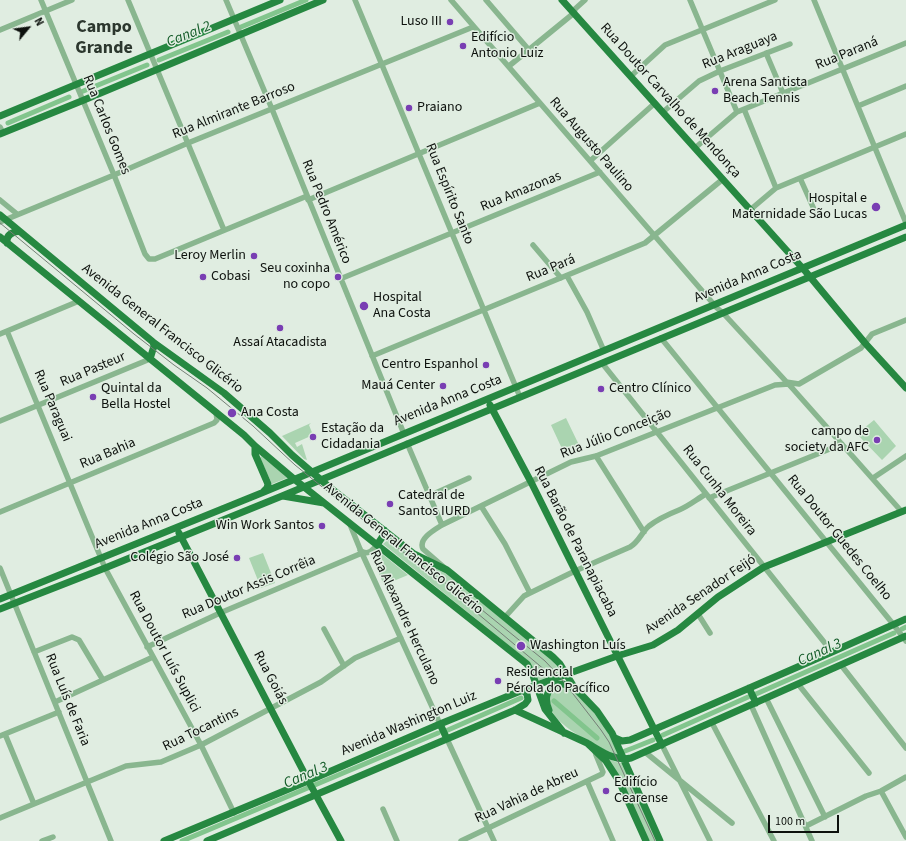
<!DOCTYPE html>
<html>
<head>
<meta charset="utf-8">
<style>
  body { margin:0 }
  #map { position:relative; width:906px; height:841px; overflow:hidden; background:#e0ede1; font-family:"Source Sans 3",sans-serif }
  canvas { display:block }
  .north { position:absolute; left:8px; top:8px; width:40px; height:40px; -webkit-text-stroke:3px #e0ede1; paint-order:stroke; rotate:61deg; font-size:11px; font-weight:700; line-height:16px; text-align:center; color:#0d110d }
  .north::after { content:''; display:block; margin:auto; width:14px; height:18px; background:#0d110d; clip-path:polygon(50% 0,100% 100%,50% 72%,0 100%) }
  .scale { position:absolute; left:768px; top:815px; width:71px; height:18px; box-sizing:border-box; border:2px solid #0d110d; border-top:0; padding-left:5px; font-size:12px; line-height:14px; white-space:nowrap; color:#0d110d; -webkit-text-stroke:3px #e0ede1; paint-order:stroke }
</style>
</head>
<body>
<div id="map">
<canvas width="906" height="841"></canvas>
<div class="north">N</div>
<div class="scale">100 m</div>
</div>
<script>
const g = document.querySelector('canvas').getContext('2d');
g.lineJoin = 'round';
function paint(path, color) { g.fillStyle = color; g.fill(path, 'evenodd'); }
function trace(path, color, width, dash) { g.strokeStyle = color; g.lineWidth = width; g.lineCap = dash ? 'butt' : 'round'; g.setLineDash(dash || []); g.stroke(path); }
function label(font, color, halo, rows, align = 'center') {
  g.font = font + ' "Source Sans 3",sans-serif'; g.lineWidth = 3; g.setLineDash([]); g.textBaseline = 'middle'; g.strokeStyle = halo; g.fillStyle = color; for (const [text, x, y, turn = 0] of rows) {
    g.save(); g.translate(x, y); g.rotate((+turn || 0) * Math.PI / 180); g.textAlign = isNaN(turn) ? turn : align; if (halo) g.strokeText(text, 0, 0); g.fillText(text, 0, 0); g.restore();
  }
}
const green = new Path2D(`
  M566 418 579 445 564 453 551 425Z
  M874 420 896 446 882 460 857 434Z
  M311 423 309 425 313 435 295 443 297 447 302 444 307 460 304 459 282 436Z
  M261 456 287 477V478L272 484 260 458Z
  M389 539 415 559 445 573 549 657 561 672 538 681 534 669 527 660 383 544Z
  M378 552 382 554 408 575 384 585 373 560 374 555Z
  M263 553 275 583 261 588 249 558Z
  M559 687 571 688 594 713 606 729 619 755H614C596 744 559 729 551 709 550 705 550 699 549 694Z
  M608 758 616 762 623 763 658 841H648Z`);
const canal = new Path2D(`
  M241 27 306 0
  M159 60 228 32
  M81 92 147 65
  M8 123 69 97
  M902 629 906 627
  M756 694 894 633
  M554 701 597 738
  M448 730 521 698
  M663 735 748 697
  M625 751 633 748 653 740
  M182 841 438 733`);
const minor = new Path2D(`
  M41 0 114 175 145 254 149 259H155L307 196
  M128 0 224 230
  M226 0 272 109 404 434
  M355 0 520 397
  M451 0 717 308 723 313 793 389 902 512
  M486 0 529 50
  M690 0 737 112
  M814 0 906 223
  M0 30 72 0
  M766 53 783 93
  M509 66 574 13 575 9 585 0
  M631 76 665 45 775 0
  M858 106 906 86
  M744 109 776 188
  M663 112 699 81 720 71 790 44
  M0 127 3 133
  M695 148 737 112 906 43
  M590 161 655 103
  M800 178 817 216
  M0 200 17 214
  M308 200 540 103
  M750 210 776 188 906 134
  M0 222 114 175 188 143 473 27
  M533 245 561 278
  M567 276 587 312 604 351
  M340 279 600 172
  M7 331 105 568 201 745 234 813
  M0 334 79 301
  M661 338 893 624 906 641
  M372 356 645 243 723 179
  M602 363 832 652
  M786 382 799 384 861 348 872 334 906 320
  M0 421 150 359
  M407 443 442 525
  M596 456 644 532
  M873 478 906 456
  M429 496 469 478
  M709 498 842 444
  M481 506 505 544 530 593
  M0 512 214 423 217 420 216 412
  M349 522 360 549 440 724
  M360 550C367 556 372 551 377 545
  M0 568 111 841
  M446 569 423 549C418 539 434 530 442 525L571 462 596 456 775 385 789 384
  M698 614 710 633
  M505 617 524 596 530 593 575 571 630 547C639 542 641 533 649 526 658 519 669 514 679 510 689 506 697 499 706 494
  M324 629 344 666
  M147 647 220 613 362 553
  M34 652 72 637 79 640 103 680
  M841 665 906 748
  M798 684 869 773
  M766 698 825 817
  M55 702 153 657
  M751 705 812 841
  M712 723 774 841
  M5 734 34 804
  M0 736 59 712
  M447 739 494 841
  M662 745 710 841
  M645 752 732 823
  M587 781 613 841
  M881 791 906 837
  M383 809 397 841
  M0 818 126 766 161 762 201 745 321 682 355 658 401 638
  M806 826 866 796 881 791 906 777
  M42 841 53 837
  M461 841 602 774 603 772 596 755 595 751`);
const major = new Path2D(`
  M562 0 806 272 865 343 906 388
  M0 116 280 0
  M0 134 84 100 323 0
  M0 215 153 342 224 393 270 433 292 455 328 486 414 554 447 570 452 574 553 657 560 664 574 687 597 711 612 733 660 841
  M0 237 244 435 255 446 294 479 527 664 532 673 545 709 564 733
  M7 243C6 235 12 232 19 231
  M150 359 154 346 153 342
  M490 405 531 482 662 745
  M255 446V454L268 484 267 488 264 491
  M283 496 324 503
  M179 533 310 784 341 841
  M377 545 383 536 384 530
  M0 599 264 492 906 225
  M0 609 105 568 282 496 906 237
  M749 688 756 703
  M515 710 587 743 606 761 619 781 646 841
  M549 710C541 691 555 678 573 687
  M440 724 447 739
  M615 738 622 741 630 740 832 652 906 619
  M587 743C601 751 615 762 631 758L906 636
  M164 841 308 781 440 724 523 690 617 656 653 645 678 630 718 597 764 567 906 510
  M207 841 515 710 525 704 528 700 527 694 523 690`);
const tram = new Path2D(`
  M0 223 134 334 174 365 207 388 253 426 295 465 383 536 426 570 466 597 545 661 560 677 601 730 609 742 655 841
  M477 613 552 676`);
const markers = [
  [450,22,4,"#793eb3"],
  [463,46,4,"#793eb3"],
  [715,91,4,"#793eb3"],
  [409,108,4,"#793eb3"],
  [876,207,5,"#793eb3"],
  [254,256,4,"#793eb3"],
  [203,277,4,"#793eb3"],
  [338,277,4,"#793eb3"],
  [364,306,5,"#793eb3"],
  [280,328,4,"#793eb3"],
  [486,365,4,"#793eb3"],
  [443,386,4,"#793eb3"],
  [601,389,4,"#793eb3"],
  [93,397,4,"#793eb3"],
  [232,413,5,"#793eb3"],
  [313,437,4,"#793eb3"],
  [877,440,4,"#793eb3"],
  [390,504,4,"#793eb3"],
  [322,526,4,"#793eb3"],
  [237,558,4,"#793eb3"],
  [521,646,5,"#793eb3"],
  [498,681,4,"#793eb3"],
  [606,791,4,"#793eb3"]
];
const poiNames = [
  ["Luso III",442,22,"right"],
  ["Edifício",471,38],
  ["Antonio Luiz",471,54],
  ["Arena Santista",723,83],
  ["Beach Tennis",723,99],
  ["Praiano",417,108],
  ["Hospital e",867,199,"right"],
  ["Maternidade São Lucas",867,215,"right"],
  ["Leroy Merlin",246,256,"right"],
  ["Seu coxinha",330,269,"right"],
  ["no copo",330,285,"right"],
  ["Cobasi",211,277],
  ["Hospital",373,298],
  ["Ana Costa",373,314],
  ["Assaí Atacadista",280,343,"center"],
  ["Centro Espanhol",478,365,"right"],
  ["Mauá Center",435,386,"right"],
  ["Quintal da",101,389],
  ["Bella Hostel",101,405],
  ["Centro Clínico",609,389],
  ["Ana Costa",241,413],
  ["Estação da",321,429],
  ["Cidadania",321,445],
  ["campo de",869,432,"right"],
  ["society da AFC",869,448,"right"],
  ["Catedral de",398,496],
  ["Santos IURD",398,512],
  ["Win Work Santos",314,526,"right"],
  ["Colégio São José",229,558,"right"],
  ["Washington Luís",530,646],
  ["Residencial",506,673],
  ["Pérola do Pacífico",506,689],
  ["Edifício",614,783],
  ["Cearense",614,799]
];
const streetNames = [
  ["Rua Araguaya",740,51,-22],
  ["Rua Paraná",847,54,-22],
  ["Rua Doutor Carvalho de Mendonça",670,101,48],
  ["Rua Almirante Barroso",234,111,-22],
  ["Rua Carlos Gomes",106,125,68],
  ["Rua Augusto Paulino",591,145,49],
  ["Rua Amazonas",521,192,-22],
  ["Rua Espírito Santo",449,194,68],
  ["Rua Pedro Américo",326,212,68],
  ["Rua Pará",551,269,-22],
  ["Avenida Anna Costa",748,277,-23],
  ["Avenida General Francisco Glicério",162,329,38],
  ["Rua Pasteur",93,370,-23],
  ["Avenida Anna Costa",448,401,-22],
  ["Rua Paraguai",52,406,67],
  ["Rua Júlio Conceição",616,434,-21],
  ["Rua Bahia",108,454,-23],
  ["Rua Cunha Moreira",719,491,52],
  ["Avenida Anna Costa",149,524,-22],
  ["Rua Doutor Guedes Coelho",839,538,51],
  ["Rua Barão de Paranapiacaba",575,542,63],
  ["Avenida General Francisco Glicério",403,549,39],
  ["Rua Doutor Assis Corrêia",249,588,-23],
  ["Avenida Senador Feijó",701,595,-34],
  ["Rua Alexandre Herculano",404,618,65],
  ["Rua Doutor Luís Suplici",164,652,62],
  ["Rua Goiás",270,678,62],
  ["Rua Luís de Faria",67,700,68],
  ["Avenida Washington Luiz",409,724,-23],
  ["Rua Tocantins",201,730,-26],
  ["Rua Vahia de Abreu",527,796,-25]
];
const waterNames = [
  ["Canal 2",189,35,-22],
  ["Canal 3",820,653,-24],
  ["Canal 3",306,776,-23]
];
const districtNames = [
  ["Campo",104,28],
  ["Grande",104,49]
];
paint(green, '#aad4b0');
trace(canal, '#82c58d', 5);
trace(minor, '#89b68f', 5.5);
trace(major, '#268841', 7);
trace(tram, '#757e76', 1);
for (const [x, y, r, color] of markers) { const dot = new Path2D(); dot.arc(x, y, r, 0, 2 * Math.PI); g.fillStyle = color; g.fill(dot); trace(dot, '#e0ede1', 1.5); }
label('14px', '#0d110d', '#e0ede1', poiNames, 'left');
label('14px', '#0d110d', '#e0ede1', streetNames);
label('italic 15px', '#135b28', '#e0ede1', waterNames);
label('bold 18px', '#2c372e', '#e0ede1', districtNames);
</script>
</body>
</html>
